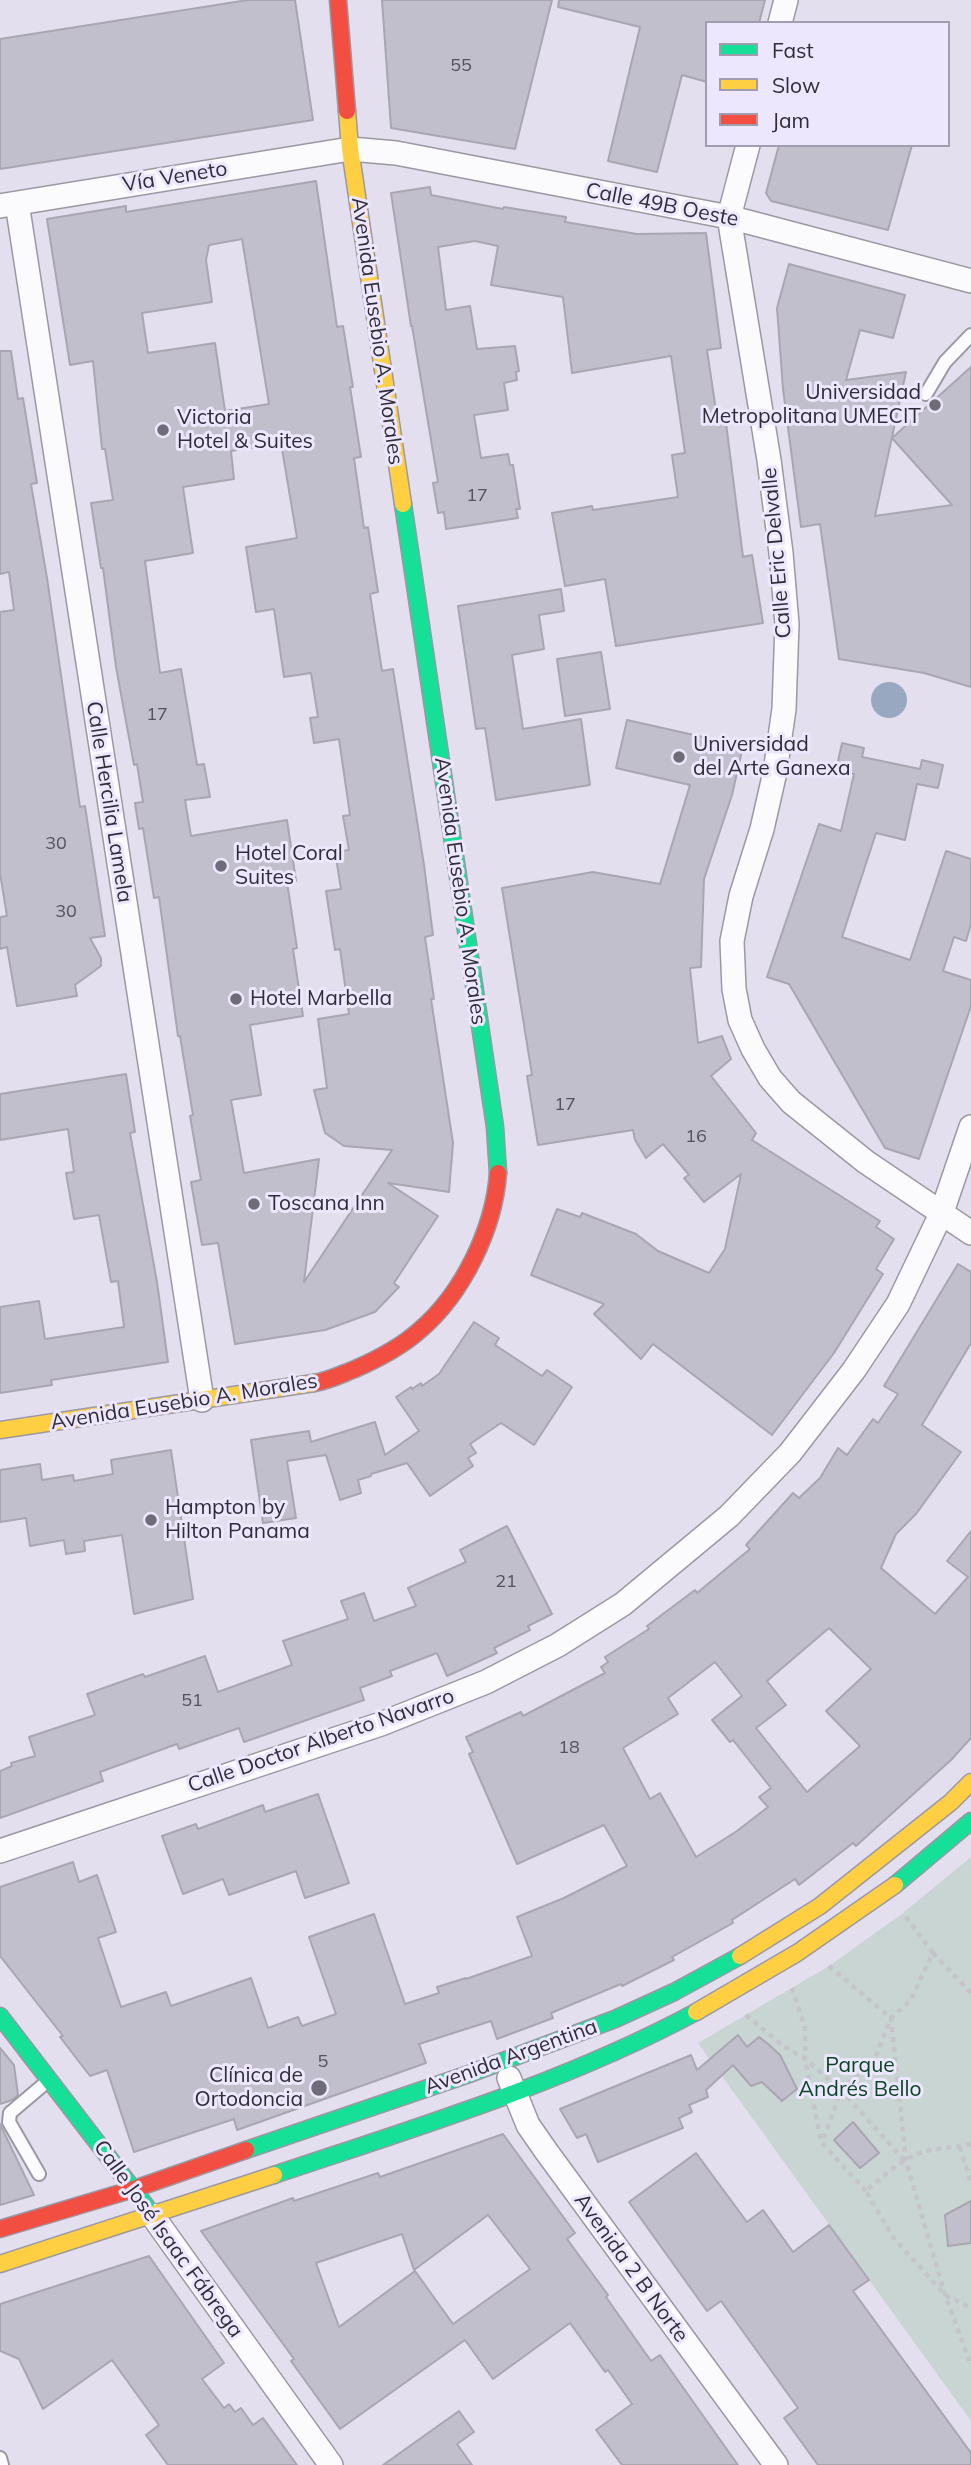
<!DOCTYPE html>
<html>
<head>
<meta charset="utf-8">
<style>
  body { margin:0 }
  #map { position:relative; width:971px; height:2465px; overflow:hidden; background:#e4dfef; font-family:Mulish,sans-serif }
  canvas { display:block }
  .legend { position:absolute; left:705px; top:21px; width:245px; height:126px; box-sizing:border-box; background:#ede7fe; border:2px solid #a19daf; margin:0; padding:9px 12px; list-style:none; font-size:21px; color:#302d38 }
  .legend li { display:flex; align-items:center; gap:14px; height:35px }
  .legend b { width:35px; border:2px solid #a19daf }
</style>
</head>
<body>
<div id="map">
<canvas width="971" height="2465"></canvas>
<ul class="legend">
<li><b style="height:9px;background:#16e098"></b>Fast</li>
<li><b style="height:9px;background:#ffcf43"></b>Slow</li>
<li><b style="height:9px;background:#f24e42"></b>Jam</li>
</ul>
</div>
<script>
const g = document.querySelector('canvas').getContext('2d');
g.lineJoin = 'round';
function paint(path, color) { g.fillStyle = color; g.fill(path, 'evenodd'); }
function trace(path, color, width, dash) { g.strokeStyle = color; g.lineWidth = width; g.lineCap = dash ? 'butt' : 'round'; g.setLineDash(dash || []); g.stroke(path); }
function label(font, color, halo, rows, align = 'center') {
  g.font = font + ' Mulish,sans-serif'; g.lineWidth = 6; g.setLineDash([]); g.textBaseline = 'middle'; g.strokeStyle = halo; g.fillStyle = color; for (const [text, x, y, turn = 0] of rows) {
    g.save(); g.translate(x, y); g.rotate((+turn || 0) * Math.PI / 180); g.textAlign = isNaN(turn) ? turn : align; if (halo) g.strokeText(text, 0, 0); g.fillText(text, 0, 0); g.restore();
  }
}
const green = new Path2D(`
  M971 1857V2421L698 2043 829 1966 903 1913Z`);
const water = new Path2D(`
  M871 700a18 18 0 1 1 36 0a18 18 0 1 1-36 0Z`);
const building = new Path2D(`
  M248 0H295L313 120 0 169V39Z
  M382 0H552L515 149 391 128Z
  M559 0H765L759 23H707V82L682 75 657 172 608 161 640 27 558 7Z
  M779 145H912L888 230 771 201 766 193Z
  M316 181 337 327 343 326 353 387H350L361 457 354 458 364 528 368 527 378 592 370 594 382 671 393 669 424 865 433 935 425 937 434 999H431L453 1143 449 1192 388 1183 438 1216 394 1283 399 1287 375 1312 325 1330 235 1344 218 1243 202 1245 191 1182 201 1180 190 1116 193 1115 180 1036H178L159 897 154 898 143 828 139 829 135 803 143 802 137 764 134 765 116 667 103 568H101L91 503 113 500 105 449H102L93 361 70 365 47 219 126 206V212ZM242 239 269 404 225 411 215 343 148 353 142 313 212 302 206 260 209 245ZM281 443 297 538 246 547 256 612 274 609 284 677 311 673 318 717 310 718 314 743 339 739 350 815 343 816 349 850 335 852 341 889 326 891 335 950 340 949 349 1014 318 1019 327 1088 314 1090 325 1133 344 1146 392 1150 304 1282 319 1159 244 1173 231 1100 261 1095 250 1025 303 1016 293 949 297 948 287 882 296 881 287 820 191 836 185 800 210 797 204 764 197 765 181 669 160 673 145 561 193 553 183 487 234 479 231 451Z
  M430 187 431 195 503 209 504 207 566 217 565 222 637 234 706 233 721 348 707 350 718 424 726 423 743 557 752 555 763 623 616 646 605 579 565 586 552 513 592 506 593 510 678 497 672 455 685 453 671 356 572 373 563 297 491 285 498 246 475 241 438 247 446 310 470 306 477 349 515 346 519 371 516 372 517 380 504 383 508 410 474 415 481 458 508 454 510 465H513L520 509H516L518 518 446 529 444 512 438 513 433 483 438 482 412 326H411L391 193Z
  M789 264 905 295 893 338 860 330 846 380 906 372 875 516 952 505 892 438 971 367V687L924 673 839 659 820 524 801 527 783 389 777 308Z
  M0 351H11L18 399 23 398 37 483 31 484 47 578 80 807 85 806 105 936 90 938 101 958V966L75 985 77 996 17 1006 7 947 0 949V917L7 916 0 873V612L14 610 9 572 0 574Z
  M561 589 564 611 539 615 544 649 512 655 523 729 581 719 590 785 496 800 485 728 476 729 458 606Z
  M601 652 610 709 565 716 557 659Z
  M627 720 743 746 732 795 704 879 701 967 690 968 698 1043 722 1036 731 1059 711 1076 756 1133 752 1140 880 1221 876 1227 894 1239 876 1269 883 1274 834 1353 772 1435 653 1344 641 1359 594 1314 604 1304 531 1275 557 1209 580 1217 582 1213 636 1234 658 1251 709 1273 725 1249 741 1174 704 1202 684 1178 689 1175 663 1144 646 1158 635 1140 633 1130 538 1145 527 1076 532 1075 502 888 593 872 660 884 690 785 616 768Z
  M842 743 864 748 862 757 920 769 922 760 943 765 938 788 917 784 905 840 876 833 842 937 910 960 946 851 971 859V924L966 941 954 937 943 971 971 980V1006L919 1159 885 1148 789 984 767 977 819 824 841 831 854 774 836 770Z
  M126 1074 135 1132 130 1133 157 1282 168 1362 51 1380 52 1385 0 1393V1307L39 1301 45 1339 124 1327 118 1281 111 1282 99 1215 74 1219 66 1173 74 1172 68 1129 0 1140V1094Z
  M958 1264 971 1272V1343L922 1425 961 1452 916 1514 896 1534 881 1568 935 1614 968 1577 947 1561 971 1531V1738L951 1760 856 1846 853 1843 799 1885 795 1879 732 1920 733 1923 672 1957 674 1960 622 1986 621 1984 551 2013 553 2018 497 2039 491 2021 419 2044 426 2063 237 2130 234 2119 134 2152 107 2070 90 2076 60 2037 63 2036 0 1956V1887L73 1862 79 1882 97 1875 116 1932 98 1938 121 2007 166 1992 171 2006 251 1978 268 2028 298 2017 302 2026 336 2014 309 1937 374 1914 405 2004 439 1993 437 1987 466 1978V1979L532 1956 517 1917 564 1898 627 1866 604 1825 517 1864 469 1754 473 1752 466 1737 521 1712 523 1716 605 1673 601 1667 608 1662 605 1657 649 1629 647 1626 695 1590 697 1593 750 1549 746 1545 793 1493 799 1498 820 1478 838 1448 847 1455 873 1419 878 1423 898 1394 884 1386ZM829 1628 871 1669 826 1711 860 1746 807 1792 756 1728 786 1705 767 1681ZM715 1662 742 1696 712 1720 730 1742 733 1740 771 1788 759 1797 768 1807 737 1831 696 1857 660 1793 650 1799 623 1748 678 1714 668 1698Z
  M474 1322 499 1338 495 1345 542 1376 547 1370 572 1387 534 1445 501 1423 470 1444 476 1453 468 1458 473 1466 430 1496 407 1463 371 1474V1476L358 1480 361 1493 340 1500 326 1455 287 1461 296 1518 263 1523 251 1440 309 1431 311 1442 375 1422 385 1455 419 1431 396 1397 411 1387 412 1389 421 1383 422 1386 439 1374Z
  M171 1450 193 1599 134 1614 122 1535 84 1541 85 1551 66 1554 64 1540 30 1546 26 1518 0 1522V1470L40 1464 42 1480 73 1475 74 1481 113 1474 111 1460Z
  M507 1526 552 1614 528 1626 530 1630 494 1648 497 1653 447 1676 437 1653 390 1671 392 1676 360 1688 364 1700 244 1742 239 1728 179 1749 177 1744 100 1772 103 1781 0 1818V1771L12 1766 11 1763 35 1756 29 1737 95 1715 87 1694 143 1674 145 1677 205 1656 218 1692 292 1665 283 1641 348 1619 341 1601 364 1593 374 1621 416 1606 408 1588 466 1562 460 1550Z
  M318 1794 349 1883 305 1898 296 1871 229 1895 223 1879 183 1894 162 1836 196 1824 198 1829 263 1805 265 1812Z
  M738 2035 747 2047 759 2037 768 2044 780 2055 797 2089 782 2101 762 2082 751 2086 733 2065 706 2090 708 2097 689 2105 692 2112 679 2118 683 2128 598 2162 586 2134 577 2138 560 2109 691 2055 697 2070Z
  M0 2048 14 2065 18 2095 12 2100 0 2104Z
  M853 2122 879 2153 860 2168 834 2140Z
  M0 2124 34 2195 0 2205Z
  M503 2134 575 2233 567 2239 608 2295 606 2297 651 2361 660 2355 738 2465H622L596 2430 632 2404 608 2370 605 2372 570 2323 493 2379 465 2340 340 2429 291 2361 294 2359 201 2231 293 2198 294 2201 378 2173 380 2177ZM488 2215 530 2269 453 2324 415 2271 339 2327 316 2263 402 2234 414 2270Z
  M696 2153 747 2222 763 2210 793 2252 829 2225 869 2280 853 2291 971 2453V2465H818L784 2418 798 2408 721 2301 707 2311 629 2202Z
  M971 2201V2243L948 2246 945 2215Z
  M149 2256 224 2363 202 2379 224 2408 229 2404 235 2412 241 2408 253 2425 263 2418 297 2465H168L146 2435 159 2425 112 2360 43 2409 19 2359 0 2351V2304Z
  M459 2411 474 2432 457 2444 472 2465H383Z`);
const path = new Path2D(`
  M933 1953 971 1993
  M829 1966 891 2018 906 2161 945 2295 971 2365
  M792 1988 805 2028V2059L841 2090 905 2161
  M746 2015 781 2044 805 2059 821 2142
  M971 2144C956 2148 941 2147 926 2151 904 2157 883 2176 866 2191L893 2237 945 2295 971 2308
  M960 2147 971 2183
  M866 2191 822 2143 841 2090 875 2058 891 2018 910 2001 933 1953 903 1913`);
const lane = new Path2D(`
  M926 394 945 362 971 335
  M39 2174 9 2122 10 2113 49 2080
  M0 2458 2 2465`);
const street = new Path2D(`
  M780 23 786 0
  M748 145 729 217 769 460 781 553 787 624 784 709 775 772 762 829 741 896 732 941 734 989 740 1020 753 1049 770 1078 791 1102 866 1162 971 1233
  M17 203 202 1400
  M0 206 350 149 396 153 729 217 971 281
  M0 1851 381 1724 486 1682 558 1645 623 1604 729 1516 790 1453 854 1370 898 1304 942 1212 971 1127
  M509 2078 528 2125 546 2151 776 2465
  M152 2215 331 2465`);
const fast = new Path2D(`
  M403 504 495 1127 498 1173
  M895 1885 971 1821
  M0 2016 146 2206
  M246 2150 469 2074 615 2019 674 1992 740 1956
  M274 2175C417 2127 564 2083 696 2012`);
const slow = new Path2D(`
  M347 111 350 149 403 504
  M0 1430 314 1383
  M740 1956 820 1906 951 1802 971 1782
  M696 2012 797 1953 895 1885
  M0 2264 274 2175`);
const jam = new Path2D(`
  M338 0 347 111
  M314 1383C328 1381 342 1374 355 1369 378 1359 401 1347 420 1330 463 1293 494 1229 498 1173
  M0 2229 134 2189 246 2150`);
const markers = [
  [935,405,7,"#6f6b78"],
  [163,430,7,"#6f6b78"],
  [679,757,7,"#6f6b78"],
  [221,866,7,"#6f6b78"],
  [236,999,7,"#6f6b78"],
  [254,1204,7,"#6f6b78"],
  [151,1520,7,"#6f6b78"],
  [319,2088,9,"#6f6b78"]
];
const numberNames = [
  ["55",461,66],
  ["17",477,496],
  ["17",157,715],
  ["30",56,844],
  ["30",66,912],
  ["17",565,1105],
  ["16",696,1137],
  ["21",506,1582],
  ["51",192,1701],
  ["18",569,1748],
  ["5",323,2062]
];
const streetNames = [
  ["Vía Veneto",175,177,-9],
  ["Calle 49B Oeste",662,205,11],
  ["Avenida Eusebio A. Morales",377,331,82],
  ["Calle Eric Delvalle",777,553,-95],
  ["Calle Hercilia Lamela",109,802,81],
  ["Avenida Eusebio A. Morales",460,891,82],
  ["Avenida Eusebio A. Morales",184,1402,-9],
  ["Calle Doctor Alberto Navarro",321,1741,-19],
  ["Avenida Argentina",511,2057,-20],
  ["Calle José Isaac Fábrega",168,2239,54],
  ["Avenida 2 B Norte",631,2268,54]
];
const poiNames = [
  ["Universidad",921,393,"right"],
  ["Metropolitana UMECIT",921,417,"right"],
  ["Victoria",177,418],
  ["Hotel & Suites",177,442],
  ["Universidad",693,745],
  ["del Arte Ganexa",693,769],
  ["Hotel Coral",235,854],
  ["Suites",235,878],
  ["Hotel Marbella",250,999],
  ["Toscana Inn",268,1204],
  ["Hampton by",165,1508],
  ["Hilton Panama",165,1532],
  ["Clínica de",303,2076,"right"],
  ["Ortodoncia",303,2100,"right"]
];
const parkNames = [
  ["Parque",860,2066],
  ["Andrés Bello",860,2090]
];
paint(green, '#c9d5d2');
paint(water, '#98a8c0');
paint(building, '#c1bfcb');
trace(building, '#a9a6b2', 2);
trace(lane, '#9b98a3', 16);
trace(street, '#9b98a3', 26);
trace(fast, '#9b98a3', 19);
trace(slow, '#9b98a3', 19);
trace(jam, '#9b98a3', 19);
trace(path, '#c5c4ca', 4.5, [5, 5]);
trace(lane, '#fbfafd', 12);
trace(street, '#fbfafd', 23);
trace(fast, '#16e098', 16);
trace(slow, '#ffcf43', 16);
trace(jam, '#f24e42', 16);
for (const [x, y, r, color] of markers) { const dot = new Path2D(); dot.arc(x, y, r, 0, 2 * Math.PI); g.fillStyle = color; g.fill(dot); trace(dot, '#ede7fe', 2.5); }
label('18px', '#54525d', null, numberNames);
label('21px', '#302d38', '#ede7fe', streetNames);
label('21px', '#302d38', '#ede7fe', poiNames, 'left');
label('21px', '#0a4525', '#ede7fe', parkNames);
</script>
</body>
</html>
